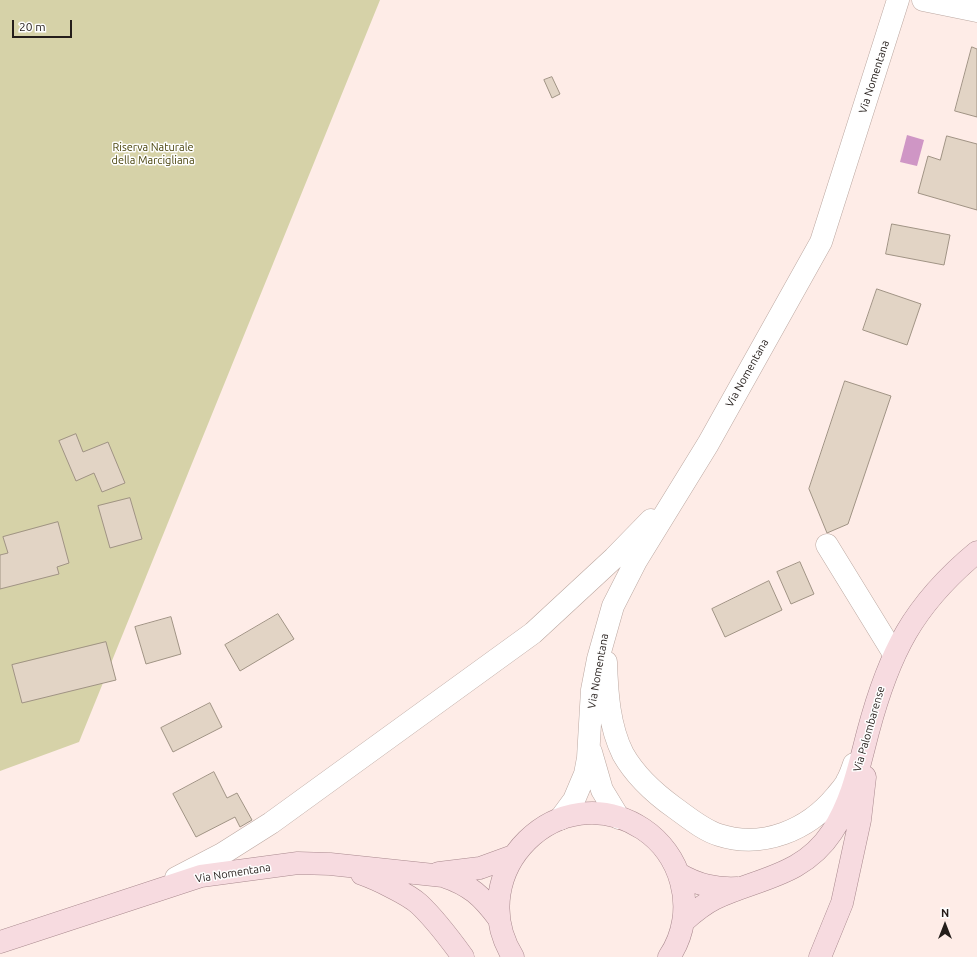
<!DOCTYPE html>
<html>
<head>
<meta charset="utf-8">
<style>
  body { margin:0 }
  #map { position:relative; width:977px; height:957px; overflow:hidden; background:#feece7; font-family:Ubuntu,sans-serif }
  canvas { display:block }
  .north { position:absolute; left:925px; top:905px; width:40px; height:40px; -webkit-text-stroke:3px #fefefe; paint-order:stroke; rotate:0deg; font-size:11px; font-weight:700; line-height:16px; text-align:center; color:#241d1a }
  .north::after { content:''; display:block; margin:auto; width:14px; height:18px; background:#241d1a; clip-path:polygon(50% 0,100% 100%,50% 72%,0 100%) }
  .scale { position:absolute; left:12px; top:20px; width:60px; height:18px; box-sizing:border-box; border:2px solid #241d1a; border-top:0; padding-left:5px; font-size:12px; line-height:14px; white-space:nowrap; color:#241d1a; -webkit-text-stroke:3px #fefefe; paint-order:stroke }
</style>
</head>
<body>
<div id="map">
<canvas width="977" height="957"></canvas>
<div class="north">N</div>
<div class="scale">20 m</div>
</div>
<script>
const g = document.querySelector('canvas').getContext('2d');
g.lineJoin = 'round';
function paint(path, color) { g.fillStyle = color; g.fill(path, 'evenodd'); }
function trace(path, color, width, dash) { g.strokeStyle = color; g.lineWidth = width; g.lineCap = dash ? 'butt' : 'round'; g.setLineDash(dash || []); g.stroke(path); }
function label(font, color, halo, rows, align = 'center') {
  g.font = font + ' Ubuntu,sans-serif'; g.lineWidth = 3; g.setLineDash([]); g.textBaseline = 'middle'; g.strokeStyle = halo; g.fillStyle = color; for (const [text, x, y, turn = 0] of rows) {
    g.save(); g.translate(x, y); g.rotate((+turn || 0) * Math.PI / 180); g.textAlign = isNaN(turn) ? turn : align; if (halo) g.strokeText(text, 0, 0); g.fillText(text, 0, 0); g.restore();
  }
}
const green = new Path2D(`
  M0 0H380L79 742 0 771Z`);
const water = new Path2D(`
  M907 135 924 140 917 166 900 162Z`);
const building = new Path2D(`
  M972 47 977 49V117L955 111Z
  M552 77 560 94 552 98 544 80Z
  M947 136 977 144V210L918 193 928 156 940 160Z
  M892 224 950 235 944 265 886 254Z
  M877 289 921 304 907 345 863 330Z
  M845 381 891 396 848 524 827 533 809 489Z
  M76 434 83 452 108 442 125 483 102 492 94 473 76 481 59 441Z
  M130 498 142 539 110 548 98 506Z
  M58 522 69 563 57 567 59 574 0 589V555L8 553 3 537Z
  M800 562 814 594 791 604 777 572Z
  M769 581 782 610 725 637 712 609Z
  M278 614 294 639 240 671 225 645Z
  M171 617 181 654 146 664 135 627Z
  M106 642 116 680 22 703 12 665Z
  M210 703 222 727 173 752 161 728Z
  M214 772 227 798 237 793 252 820 240 827 235 817 196 837 173 794Z`);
const minor = new Path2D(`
  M923 0 977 11
  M827 545 894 654
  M606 662C607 693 609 726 623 754 636 777 654 793 675 808 689 818 703 830 719 835 763 849 808 830 836 796 840 791 845 786 847 781 850 776 852 770 854 764
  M591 752 602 790 619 818
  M560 819 574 800 585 774 588 758 592 690 598 659 613 606 636 561 708 444 821 242 898 0
  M176 878 222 854 271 823 533 633 614 558 651 520`);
const major = new Path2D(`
  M439 873 480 868 513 856
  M362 874C376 879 408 894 419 904 436 920 450 939 463 957
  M679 874C698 885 715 889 737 888
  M684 921C694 912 704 904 716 898 759 878 803 876 832 832 852 802 859 766 868 732 889 653 913 605 977 552
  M0 942 201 876 298 863 330 864 443 876C470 885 482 896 499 919
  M513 957C461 872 559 774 643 829 661 841 675 860 681 882 688 907 684 935 669 957
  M820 957 842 903 860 820 865 777`);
const streetNames = [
  ["Via Nomentana",874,77,-72],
  ["Via Nomentana",747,373,-61],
  ["Via Nomentana",598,671,-80],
  ["Via Palombarense",869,729,-74],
  ["Via Nomentana",233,873,-9]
];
const parkNames = [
  ["Riserva Naturale",153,147],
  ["della Marcigliana",153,160]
];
paint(green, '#d6d2a8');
paint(water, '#cf96c5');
paint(building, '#e2d4c5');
trace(building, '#a09384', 1);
trace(minor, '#bba7a0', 23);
trace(major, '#a9898e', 23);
trace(minor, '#fff', 22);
trace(major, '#f7dbe0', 22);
label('11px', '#241d1a', '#fefefe', streetNames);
label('11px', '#4a450d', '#fefefe', parkNames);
</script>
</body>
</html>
